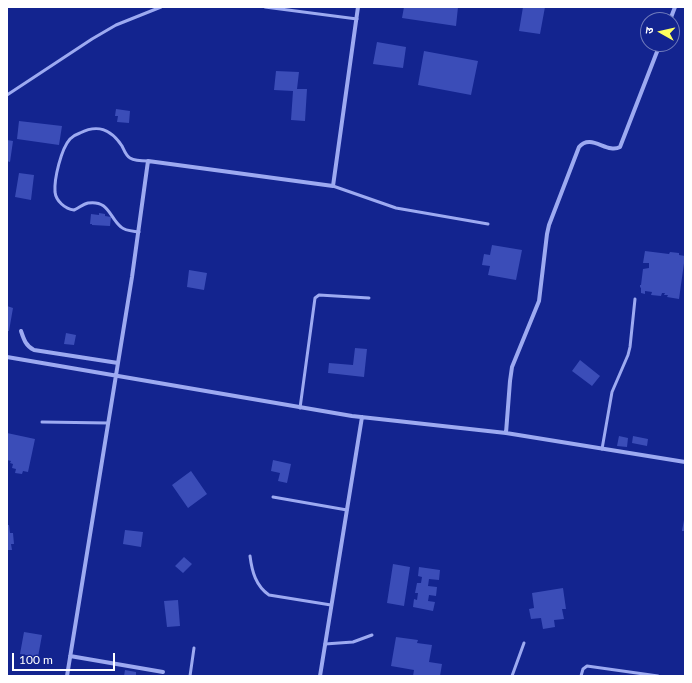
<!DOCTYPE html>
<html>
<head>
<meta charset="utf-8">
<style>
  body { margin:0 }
  #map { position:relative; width:692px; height:683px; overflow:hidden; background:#13248f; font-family:Lato,"Noto Sans Devanagari",sans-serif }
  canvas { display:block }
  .frame { position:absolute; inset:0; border:8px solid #fff; pointer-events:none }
  .north { position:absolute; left:640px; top:12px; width:40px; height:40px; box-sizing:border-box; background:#13248f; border:1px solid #717cbc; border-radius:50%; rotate:278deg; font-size:11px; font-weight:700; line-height:16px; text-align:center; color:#fff }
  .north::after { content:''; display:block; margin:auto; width:14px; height:18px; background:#fdff5e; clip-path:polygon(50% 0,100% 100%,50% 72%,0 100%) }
  .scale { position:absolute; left:12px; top:653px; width:103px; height:18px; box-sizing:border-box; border:2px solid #fff; border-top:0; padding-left:5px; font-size:12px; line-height:14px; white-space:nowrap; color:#fff; -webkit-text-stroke:3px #13248f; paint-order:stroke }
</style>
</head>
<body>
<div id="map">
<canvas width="692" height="683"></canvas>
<div class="frame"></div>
<div class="north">उ</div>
<div class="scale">100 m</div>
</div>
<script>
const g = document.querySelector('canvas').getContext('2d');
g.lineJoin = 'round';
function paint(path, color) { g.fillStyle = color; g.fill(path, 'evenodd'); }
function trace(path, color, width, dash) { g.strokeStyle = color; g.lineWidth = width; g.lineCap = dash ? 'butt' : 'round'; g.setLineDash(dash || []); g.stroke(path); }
const building = new Path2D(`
  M404 7H458L456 26 402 18Z
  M523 7H545L540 34 519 31Z
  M377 42 406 47 403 68 373 64Z
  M424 51 478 61 471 95 418 85Z
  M276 71 299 72 297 89H307L305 121 291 120 293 91 274 90Z
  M116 109 130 111 129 123 117 122 118 116H115Z
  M19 121 62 126 59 145 17 139Z
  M7 140 13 141 10 162 7 161Z
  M19 173 34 175 31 200 15 197Z
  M99 213 105 214V216L111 217 110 226 92 225V224H90L91 214 99 215Z
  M492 245 522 250 516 280 488 275 490 266 482 265 484 254 490 255Z
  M645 251 669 254 670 252 679 253V255L685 256 679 299 667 297 668 295H664L665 293H662L661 296 651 295 652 292 645 291V294L641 293V288L640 287V285H641L643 269 649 268V263H643Z
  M189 270 207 273 204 290 187 287Z
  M7 306 13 308 9 331H7Z
  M66 333 76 335 74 345 64 344Z
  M355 348 367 349 364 377 328 373 329 363 353 365Z
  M580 360 600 376 592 386 572 371Z
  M7 433 35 439 28 472 23 471 22 474 15 473 16 469 12 468 13 464 10 463 11 461 7 460Z
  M619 436 628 438 627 447 617 446Z
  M633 436 648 439 647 446 632 443Z
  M273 460 291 464 287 483 278 481 280 473 271 471Z
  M191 471 207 494 188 508 172 485Z
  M684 520H685V531H682Z
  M7 525H9L10 533H13L14 544H11L12 550H7Z
  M125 530 143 532 141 547 123 544Z
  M184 557 192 564 183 573 175 566Z
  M393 564 410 567 404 606 387 603Z
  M419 567 440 570 439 580 429 579 428 586 437 587 436 596 429 595 428 601 435 602 433 611 413 607 414 599 417 600 418 593H415L417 583H421L422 577 418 576Z
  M563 588 566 609H562L564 619 554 620 555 627 543 629 541 618 531 619 529 609 534 608 532 593Z
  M178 600 180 626 167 627 164 601Z
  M24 632 42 635 38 657 20 654Z
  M396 637 418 640 417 643 432 645 429 662 442 664 440 676H413L414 670 391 666Z
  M125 670 136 672V676H124Z`);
const lane = new Path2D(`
  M265 7 357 19
  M7 95 92 39 116 25 161 7
  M333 186 396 208 488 224
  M139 232C133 231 125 231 121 227 109 217 109 200 88 203 83 204 79 208 74 210 65 209 56 201 55 192 54 179 61 149 70 139 72 137 77 134 80 133 98 124 111 129 122 146 124 150 126 156 130 158 135 161 143 161 148 161
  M300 408 315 298 319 295 369 298
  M42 422 108 423
  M602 449 612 392 628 355 630 347 635 299
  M273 497 347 510
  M250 556C252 572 256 586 269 595L331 605
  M325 644 353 642 372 635
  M190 676 194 648
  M512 676 524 643
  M581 676 583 669 587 666 658 676`);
const street = new Path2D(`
  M670 20 675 7
  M21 331C24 340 26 346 34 350L118 363
  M7 357 352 416 506 433 685 462
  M506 433 510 381 512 367 539 301 547 234 549 225 579 147C591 133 607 154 620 147L660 44
  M70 656 163 672
  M67 676 132 277 148 161 333 186 358 7
  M320 676 362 417`);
paint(building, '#3b4db8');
trace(lane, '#9daaf1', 3);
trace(street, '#9daaf1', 4);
</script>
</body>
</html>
